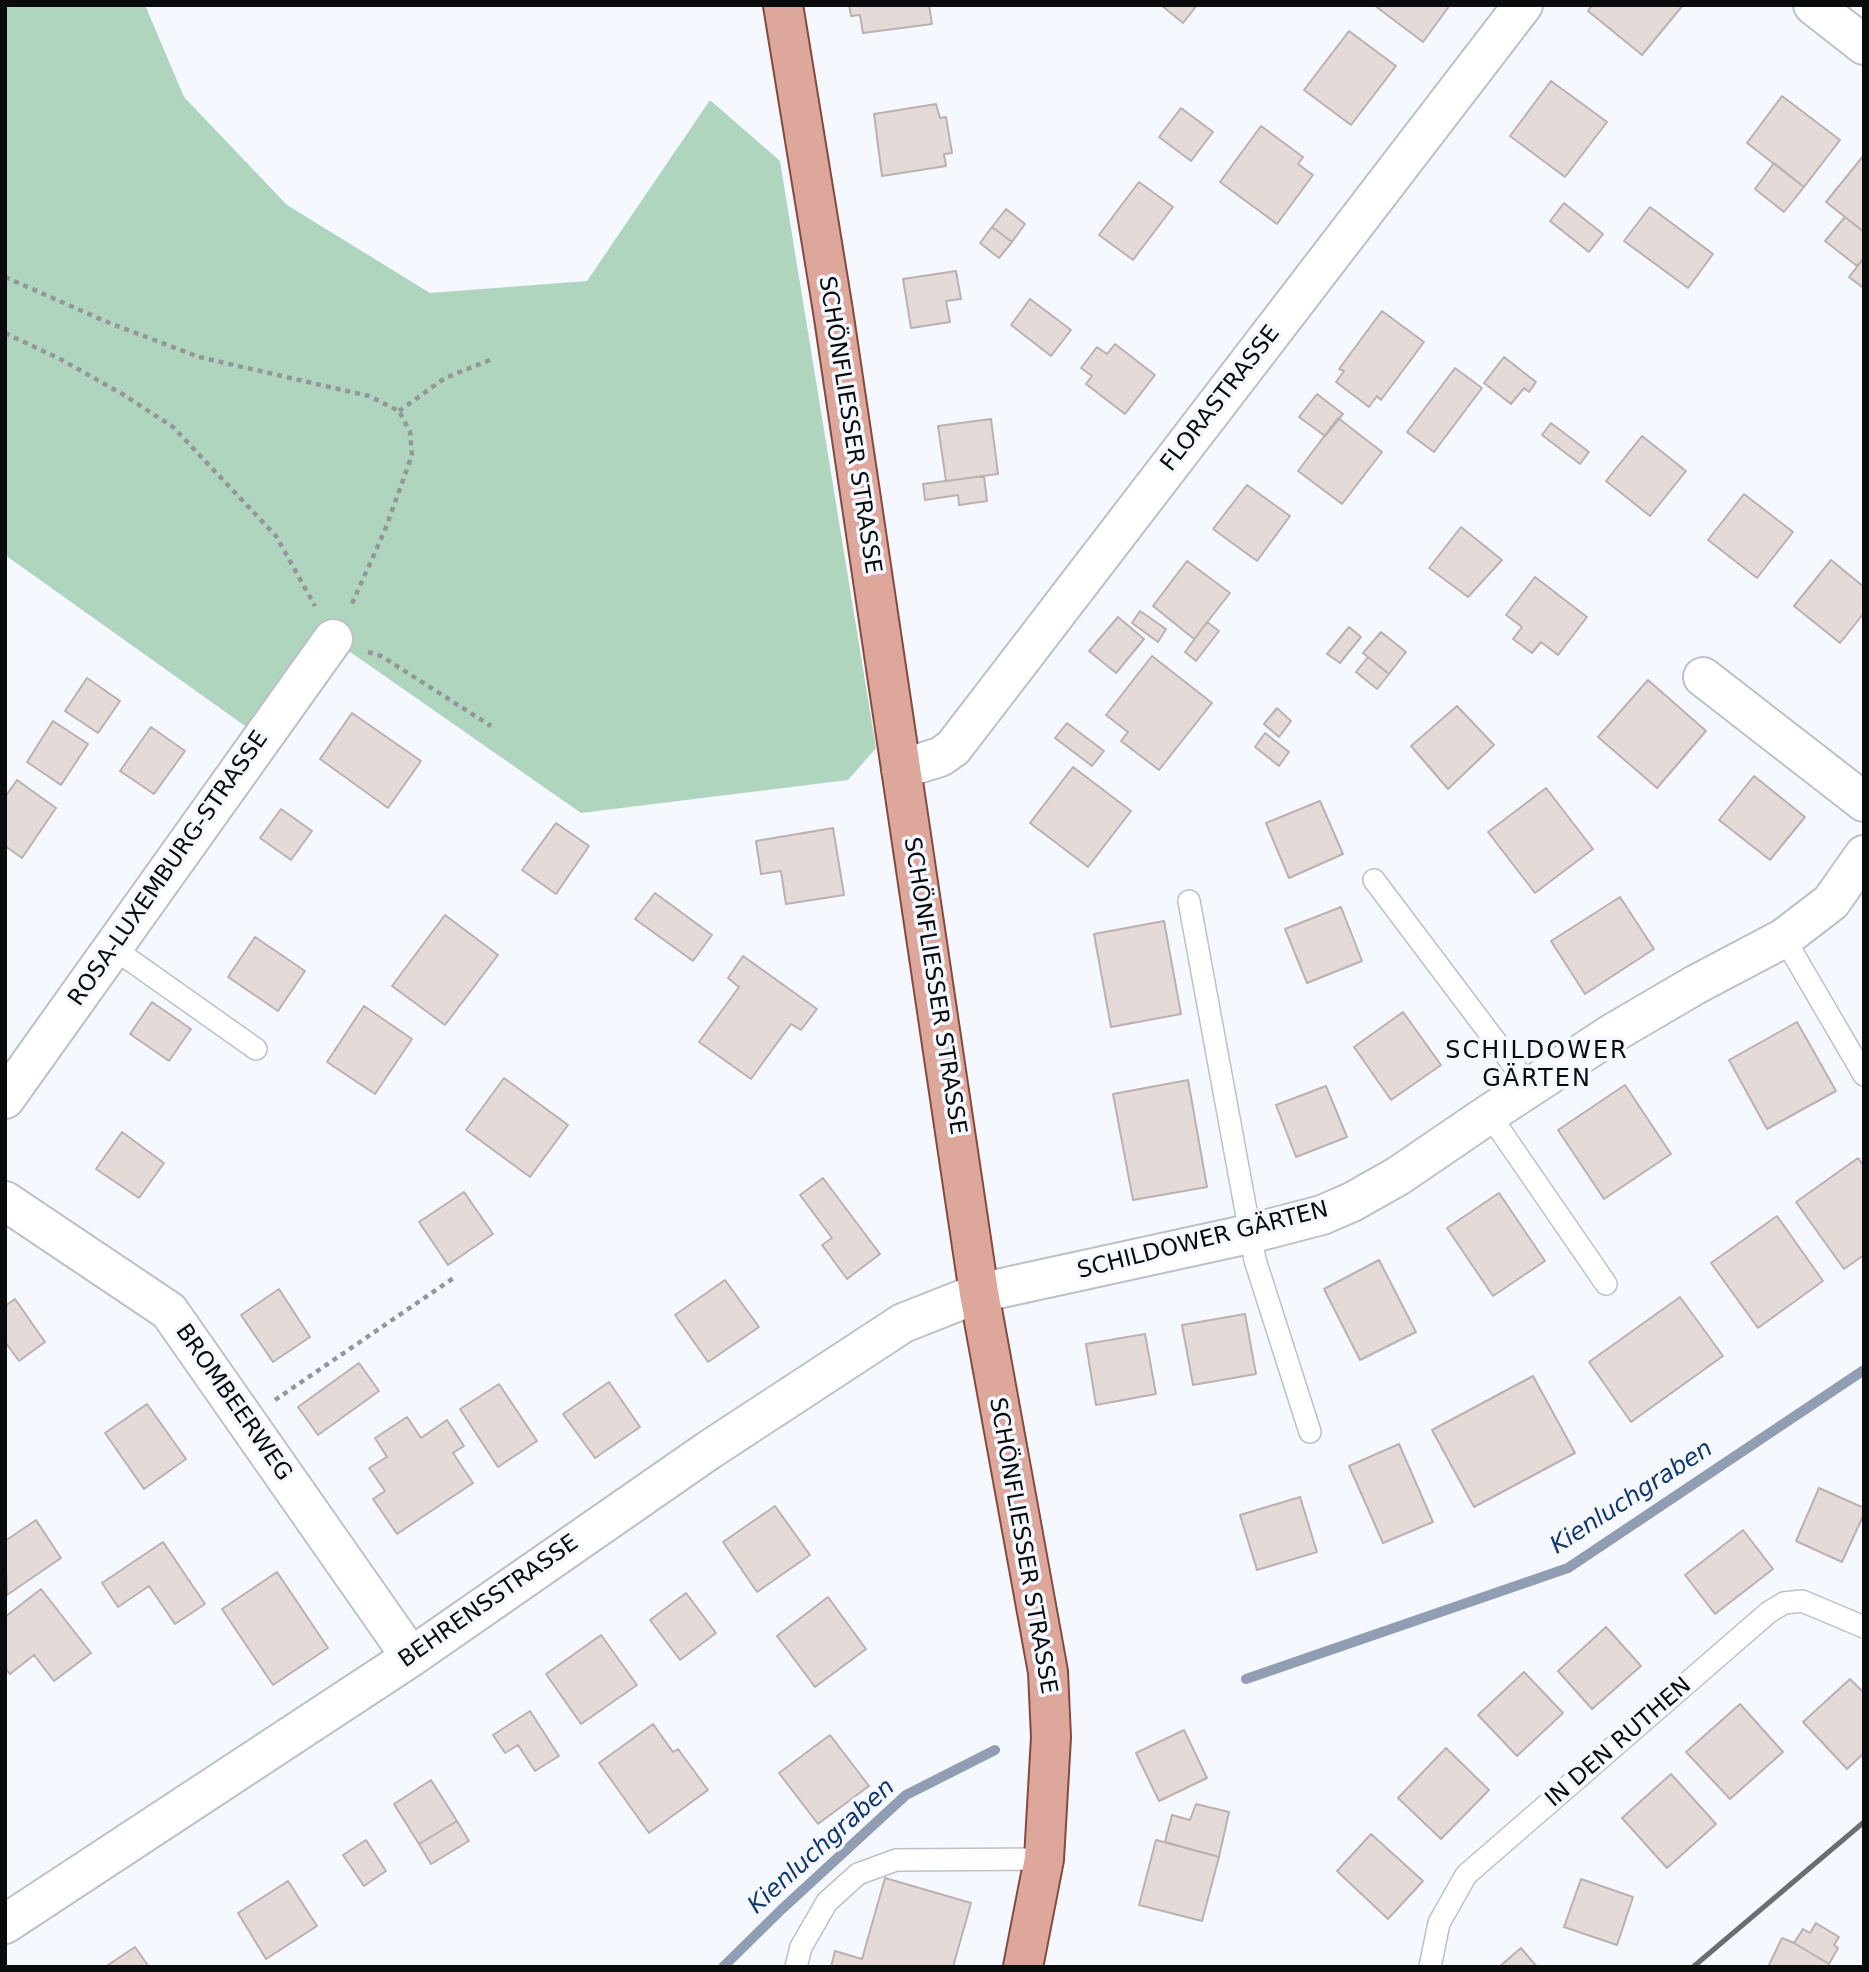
<!DOCTYPE html>
<html>
<head>
<meta charset="utf-8">
<style>
  body { margin:0 }
  #map { position:relative; width:1869px; height:1972px; overflow:hidden; background:#f5f8fe; font-family:"DejaVu Sans",sans-serif }
  canvas { display:block }
  .frame { position:absolute; inset:0; border:7px solid #0a0b0d; pointer-events:none }
</style>
</head>
<body>
<div id="map">
<canvas width="1869" height="1972"></canvas>
<div class="frame"></div>
</div>
<script>
const g = document.querySelector('canvas').getContext('2d');
g.lineJoin = 'round';
function paint(path, color) { g.fillStyle = color; g.fill(path, 'evenodd'); }
function trace(path, color, width, dash) { g.strokeStyle = color; g.lineWidth = width; g.lineCap = dash ? 'butt' : 'round'; g.setLineDash(dash || []); g.stroke(path); }
function label(font, color, halo, rows, align = 'center') {
  g.font = font + ' "DejaVu Sans",sans-serif'; g.lineWidth = 7; g.setLineDash([]); g.textBaseline = 'middle'; g.strokeStyle = halo; g.fillStyle = color; for (const [text, x, y, turn = 0] of rows) {
    g.save(); g.translate(x, y); g.rotate((+turn || 0) * Math.PI / 180); g.textAlign = isNaN(turn) ? turn : align; if (halo) g.strokeText(text, 0, 0); g.fillText(text, 0, 0); g.restore();
  }
}
const green = new Path2D(`
  M5 5H145L184 97 287 205 430 293 587 281 710 100 780 161 876 748 848 780 581 813 333 640 262 738 5 555Z`);
const stream = new Path2D(`
  M1246 1679 1568 1568 1864 1370
  M723 1967 782 1909 906 1795 995 1750`);
const building = new Path2D(`
  M849 5H929L932 24 863 33 860 15 851 16Z
  M1161 5H1197L1183 23Z
  M1374 5H1450L1423 42Z
  M1592 5H1683L1642 55 1588 11Z
  M1349 31 1396 66 1351 125 1304 90Z
  M1551 81 1607 122 1565 177 1510 136Z
  M1782 96 1840 140 1804 187 1747 143Z
  M936 104 940 118 946 117 952 153 944 154 946 166 882 176 874 114Z
  M1181 108 1213 132 1191 161 1159 137Z
  M1261 126 1303 157 1298 164 1313 175 1277 224 1220 182Z
  M1864 155V232L1826 202Z
  M1774 163 1804 187 1784 212 1755 189Z
  M1139 182 1173 207 1133 260 1099 235Z
  M1564 203 1603 234 1589 252 1550 221Z
  M1650 207 1713 254 1688 288 1624 241Z
  M1006 209 1025 224 1012 242 992 227Z
  M1845 217 1864 232V258L1857 266 1825 241Z
  M992 227 1012 242 999 258 980 243Z
  M1864 258V285L1862 287 1849 277Z
  M956 271 961 299 946 301 950 322 911 328 903 279Z
  M1030 299 1071 330 1051 356 1011 325Z
  M1382 311 1424 342 1381 400 1377 396 1369 407 1336 382 1344 371 1339 369Z
  M1115 344 1155 375 1125 414 1086 384 1092 376 1081 368 1097 347 1107 354Z
  M1504 357 1536 382 1529 392 1524 388 1511 404 1484 383Z
  M1455 368 1482 388 1434 452 1407 432Z
  M1317 394 1343 414 1325 436 1299 417Z
  M1338 418 1382 452 1342 504 1298 471Z
  M991 419 998 474 946 481 938 426Z
  M1551 423 1589 452 1580 464 1542 435Z
  M1642 436 1686 471 1650 516 1606 481Z
  M984 476 987 501 959 505 958 495 925 500 923 484Z
  M1247 485 1290 516 1257 561 1213 529Z
  M1744 494 1793 532 1757 578 1708 540Z
  M1461 527 1502 560 1468 597 1429 568Z
  M1831 560 1864 587V613L1840 643 1794 606Z
  M1187 561 1230 593 1194 639 1153 606Z
  M1535 577 1587 617 1558 655 1541 642 1532 653 1513 639 1522 627 1506 615Z
  M1140 611 1166 629 1158 642 1132 623Z
  M1118 617 1144 639 1116 673 1089 651Z
  M1207 622 1219 631 1196 661 1185 652Z
  M1349 627 1361 637 1340 663 1327 654Z
  M1381 632 1406 652 1389 674 1363 653Z
  M1152 656 1212 703 1159 770 1121 741 1128 732 1106 715Z
  M1368 657 1389 674 1377 689 1356 672Z
  M87 678 120 701 98 733 65 711Z
  M1648 680 1706 731 1657 788 1598 737Z
  M1457 706 1494 745 1448 789 1411 746Z
  M1277 708 1291 721 1279 737 1264 724Z
  M352 713 421 761 388 808 320 759Z
  M53 721 88 744 61 785 27 762Z
  M1067 723 1104 751 1092 766 1055 738Z
  M151 727 185 751 154 794 120 771Z
  M1265 733 1289 752 1279 766 1255 747Z
  M1073 767 1131 811 1088 867 1030 823Z
  M1754 776 1805 817 1770 860 1719 820Z
  M17 780 56 808 22 858 5 846V797Z
  M1546 788 1593 849 1535 893 1488 832Z
  M1320 801 1343 854 1289 878 1266 823Z
  M281 809 312 831 291 860 260 838Z
  M556 823 589 846 556 894 522 870Z
  M833 828 844 895 786 904 781 871 761 874 756 841Z
  M655 893 712 935 693 961 635 919Z
  M1620 897 1654 949 1585 994 1551 941Z
  M1341 907 1362 961 1307 983 1285 929Z
  M445 915 498 955 445 1025 392 986Z
  M1164 921 1181 1014 1111 1027 1094 934Z
  M255 937 305 971 278 1011 228 977Z
  M743 956 817 1009 801 1030 791 1024 751 1079 699 1042 739 987 728 978Z
  M152 1002 191 1029 169 1061 130 1034Z
  M364 1006 412 1039 375 1094 327 1062Z
  M1403 1012 1441 1065 1391 1100 1354 1047Z
  M1797 1022 1836 1091 1767 1129 1729 1060Z
  M504 1078 568 1125 530 1177 466 1130Z
  M1188 1080 1207 1187 1133 1200 1113 1094Z
  M1625 1085 1671 1154 1604 1199 1558 1130Z
  M1326 1086 1347 1137 1296 1157 1276 1105Z
  M122 1132 164 1163 139 1198 96 1169Z
  M1858 1158 1864 1166V1255L1844 1269 1796 1202Z
  M823 1178 880 1254 847 1279 822 1245 832 1238 800 1195Z
  M464 1192 493 1234 448 1265 419 1222Z
  M1499 1193 1545 1261 1493 1296 1447 1228Z
  M1777 1216 1823 1281 1758 1328 1711 1263Z
  M1379 1260 1416 1332 1360 1360 1324 1289Z
  M725 1280 759 1327 708 1362 675 1315Z
  M279 1289 310 1337 273 1362 241 1315Z
  M1680 1297 1723 1356 1631 1422 1589 1362Z
  M15 1299 45 1342 19 1361 5 1342V1306Z
  M1245 1314 1256 1374 1193 1385 1182 1325Z
  M1145 1334 1156 1394 1096 1405 1086 1344Z
  M359 1363 379 1391 318 1435 298 1407Z
  M1533 1376 1575 1453 1474 1507 1432 1430Z
  M609 1382 640 1427 595 1458 563 1414Z
  M499 1384 537 1441 498 1467 460 1409Z
  M147 1404 186 1459 144 1489 105 1433Z
  M407 1417 421 1438 447 1420 464 1446 453 1453 473 1483 397 1534 373 1499 385 1491 369 1468 387 1457 375 1438Z
  M1399 1444 1433 1522 1383 1543 1349 1466Z
  M1819 1488 1864 1508V1514L1842 1562 1796 1541Z
  M1300 1497 1317 1552 1257 1570 1240 1515Z
  M775 1506 810 1555 757 1592 723 1542Z
  M36 1520 61 1558 7 1595 5 1541Z
  M1743 1530 1773 1569 1715 1614 1685 1575Z
  M163 1542 205 1604 175 1624 149 1586 118 1607 102 1583Z
  M277 1572 328 1648 273 1685 222 1609Z
  M41 1589 91 1653 54 1681 34 1655 10 1674 5 1668V1617Z
  M686 1593 716 1633 680 1660 650 1620Z
  M828 1597 866 1649 815 1687 777 1636Z
  M1606 1627 1641 1666 1592 1709 1558 1671Z
  M601 1635 637 1685 581 1724 546 1674Z
  M1524 1672 1563 1713 1517 1756 1478 1715Z
  M1850 1679 1864 1693V1753L1847 1769 1803 1722Z
  M1740 1704 1783 1752 1730 1799 1686 1752Z
  M530 1711 559 1756 535 1771 518 1745 505 1753 493 1735Z
  M653 1724 673 1752 678 1749 708 1790 649 1833 599 1763Z
  M1184 1730 1207 1778 1159 1801 1136 1753Z
  M830 1735 869 1786 818 1824 779 1773Z
  M1446 1748 1489 1790 1441 1839 1398 1798Z
  M1671 1774 1716 1824 1667 1868 1622 1818Z
  M431 1780 457 1821 419 1844 394 1804Z
  M1196 1804 1229 1812 1219 1857 1165 1842 1172 1815 1190 1820Z
  M457 1821 469 1841 431 1864 419 1844Z
  M1371 1834 1423 1881 1388 1919 1337 1871Z
  M366 1840 386 1871 364 1886 343 1855Z
  M1156 1840 1219 1857 1202 1921 1139 1905Z
  M885 1878 971 1903 953 1967H831L835 1951 862 1959Z
  M1581 1879 1633 1897 1617 1945 1564 1927Z
  M288 1881 317 1926 266 1959 238 1913Z
  M1816 1923 1839 1937 1834 1945 1838 1948 1829 1964 1794 1943 1803 1929 1810 1933Z
  M1782 1938 1794 1943 1829 1964 1827 1967H1768Z
  M135 1947 149 1967H105Z
  M1521 1948 1537 1967H1499Z`);
const path = new Path2D(`
  M5 277 107 322 199 357 369 396 399 411 410 432 412 455 385 530 350 608
  M5 333 62 360 124 395 173 427 276 536 315 606
  M399 411 445 378 490 360
  M368 652 381 656 491 726
  M275 1400 455 1277`);
const lane = new Path2D(`
  M1374 880 1530 1087
  M1189 901 1255 1260 1310 1432
  M1784 938 1864 1075
  M113 948 256 1049
  M1489 1114 1606 1284
  M796 1967 801 1947 827 1902 858 1874 896 1860 1044 1859
  M1430 1967 1439 1923 1466 1875 1769 1612 1784 1603 1802 1601 1864 1627`);
const street = new Path2D(`
  M1813 5 1864 45
  M1703 677 1864 802
  M901 769 940 757 953 748 1523 5
  M5 1099 333 639
  M5 1201 169 1311 411 1657
  M5 1924 411 1657 709 1450 903 1323 979 1293 1249 1234 1322 1215 1352 1202 1398 1176 1489 1114 1613 1033 1695 985 1784 938 1831 902 1864 855`);
const primary = new Path2D(`
  M783 5 833 311 979 1293 1048 1672 1051 1737 1044 1859 1023 1967`);
const rail = new Path2D(`
  M1693 1967 1864 1822`);
const streetNames = [
  ["FLORASTRASSE",1221,399,-52],
  ["SCHÖNFLIESSER STRASSE",849,425,81],
  ["ROSA-LUXEMBURG-STRASSE",169,869,-55],
  ["SCHÖNFLIESSER STRASSE",934,986,81],
  ["SCHILDOWER GÄRTEN",1203,1241,-14],
  ["BROMBEERWEG",233,1403,55],
  ["SCHÖNFLIESSER STRASSE",1022,1546,80],
  ["BEHRENSSTRASSE",489,1602,-35],
  ["IN DEN RUTHEN",1619,1743,-41]
];
const neighbourhoodNames = [
  ["SCHILDOWER",1537,1052],
  ["GÄRTEN",1537,1080]
];
const waterNames = [
  ["Kienluchgraben",1632,1498,-33],
  ["Kienluchgraben",822,1847,-42]
];
paint(green, '#afd5bf');
trace(stream, '#909db2', 10);
paint(building, '#e4dbd9');
trace(building, '#bab1b0', 2);
trace(lane, '#bdc1c7', 24);
trace(street, '#bdc1c7', 42);
trace(primary, '#854b3f', 42);
trace(path, '#94969a', 4.5, [5, 5]);
trace(lane, '#fff', 21);
trace(street, '#fff', 38);
trace(primary, '#dda79c', 38);
trace(rail, '#6b6d71', 5);
label('23px', '#0a0b0d', '#f5f8fe', streetNames);
g.letterSpacing = '2px';
label('24px', '#0a0b0d', '#f5f8fe', neighbourhoodNames);
g.letterSpacing = '0px';
label('italic 24px', '#11376e', '#f5f8fe', waterNames);
</script>
</body>
</html>
